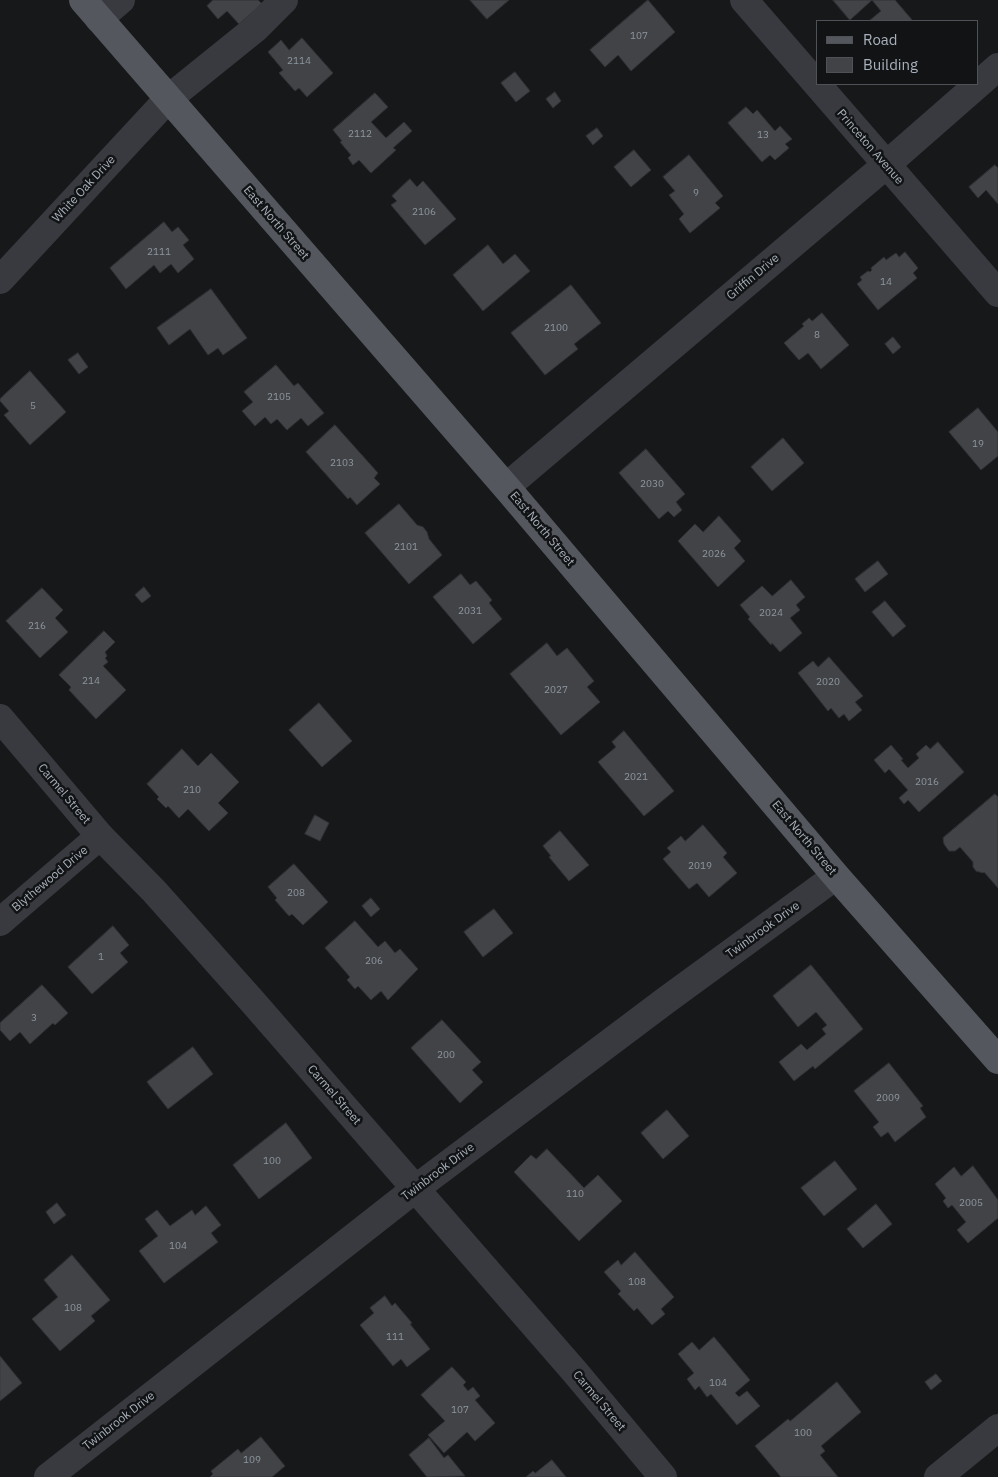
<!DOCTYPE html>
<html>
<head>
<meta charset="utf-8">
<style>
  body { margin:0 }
  #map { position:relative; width:998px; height:1477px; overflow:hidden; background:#17181a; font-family:"IBM Plex Sans",sans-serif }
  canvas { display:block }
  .legend { position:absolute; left:816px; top:20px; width:162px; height:65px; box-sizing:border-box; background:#121315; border:1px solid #4e5257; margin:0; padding:6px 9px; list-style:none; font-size:15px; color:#a8b1bb }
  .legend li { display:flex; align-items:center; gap:10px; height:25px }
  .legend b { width:25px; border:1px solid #4e5257 }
</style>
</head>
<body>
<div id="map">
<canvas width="998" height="1477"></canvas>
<ul class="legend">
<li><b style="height:6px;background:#54575e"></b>Road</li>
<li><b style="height:14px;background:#414347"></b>Building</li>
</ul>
</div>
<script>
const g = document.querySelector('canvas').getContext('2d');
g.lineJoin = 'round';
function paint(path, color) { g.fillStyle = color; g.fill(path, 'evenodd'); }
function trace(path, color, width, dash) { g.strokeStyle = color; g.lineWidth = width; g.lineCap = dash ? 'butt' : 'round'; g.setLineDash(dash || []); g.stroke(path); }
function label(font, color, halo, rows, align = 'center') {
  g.font = font + ' "IBM Plex Sans",sans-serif'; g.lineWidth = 5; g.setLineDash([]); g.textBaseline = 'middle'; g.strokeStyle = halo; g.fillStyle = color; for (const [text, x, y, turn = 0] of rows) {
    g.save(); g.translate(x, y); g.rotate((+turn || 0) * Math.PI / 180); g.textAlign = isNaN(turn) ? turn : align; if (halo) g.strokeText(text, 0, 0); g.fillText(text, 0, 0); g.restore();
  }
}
const building = new Path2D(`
  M213 0H258L262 4 239 24 227 11 218 19 207 6Z
  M470 0H509L487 19Z
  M648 0 675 32 631 71 618 55 605 67 590 50Z
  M833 0H895L913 21H869L881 11 872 0 850 20Z
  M302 38 333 73 307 97 299 88 295 91 279 73 283 70 268 52 281 40 289 50Z
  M515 72 530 91 516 102 501 83Z
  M555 92 561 101 553 108 546 99Z
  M375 93 388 107 371 122 386 138 404 122 412 131 393 148 396 150 371 173 359 160 353 165 348 158 351 155 340 142 342 141 333 130Z
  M746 107 753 114 757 110 775 131 780 126 792 139 785 144 789 148 775 160 770 155 762 162 728 123Z
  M597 128 603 136 593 145 586 136Z
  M634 150 651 170 631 187 614 167Z
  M689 155 723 196 715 203 720 208 690 233 679 219 684 214 669 195 675 191 663 177Z
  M995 165 998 168V204L986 190 978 198 969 187Z
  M410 179 417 187 423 181 456 219 425 245 391 205 397 201 392 196Z
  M164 222 172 232 178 227 189 240 183 245 194 259 178 273 171 264 160 273 154 265 126 289 110 268Z
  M488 245 503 264 515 254 530 271 483 311 453 275Z
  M905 252 918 268 913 273 917 278 878 310 857 284 862 280 860 277 868 271 870 272 872 270 871 268 884 257 886 260 896 253 899 257Z
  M571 285 601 323 574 344 578 349 545 375 511 333Z
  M211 289 247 338 223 355 218 348 208 355 190 329 169 345 157 328Z
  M822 313 849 345 821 369 808 353 799 360 784 343 804 326 802 324 809 318 812 321Z
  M893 337 901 347 893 354 885 344Z
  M78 353 88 367 79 374 68 360Z
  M276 365 294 386 298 383 324 413 308 426 301 418 287 430 277 419 271 424 265 417 255 426 242 411 253 402 244 392Z
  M30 371 66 412 30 445 4 415 9 411 0 401V399Z
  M978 408 998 432V456L981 470 949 432Z
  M335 425 378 473 374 478 380 484 357 505 350 497 348 499 306 452Z
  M783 438 804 463 772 491 751 467Z
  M646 449 685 494 676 502 682 510 674 517 668 511 659 519 619 473Z
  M399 504 417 525 423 527 427 532 429 539 442 555 409 584 365 533Z
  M719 516 741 541 734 548 745 561 718 587 678 541 695 524 703 532Z
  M878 561 888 574 865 592 855 579Z
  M461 574 470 585 476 581 492 600 489 603 502 619 473 644 433 597Z
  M791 580 805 597 796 605 800 610 790 618 802 633 780 652 772 643 771 645 748 619 750 617 740 605 762 586 772 596Z
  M144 587 151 596 142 603 135 595Z
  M42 588 63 610 55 618 68 632 40 658 6 621Z
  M885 601 906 626 893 637 872 612Z
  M104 631 115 642 105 652 107 656 105 658 108 662 103 666 126 690 96 719 69 690 71 687 59 675Z
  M547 643 557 656 567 648 594 681 587 687 600 702 561 735 510 674Z
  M829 657 863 696 855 702 862 710 849 721 844 714 839 718 831 708 828 711 798 673 813 661 818 667Z
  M319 703 352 741 322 767 289 730Z
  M624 731 674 791 644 816 598 762 616 747 612 742Z
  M938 742 964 772 919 812 908 800 904 804 899 798 908 790 889 769 885 773 874 760 891 745 903 759 901 760 908 768 919 758 916 754 926 745 930 749Z
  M182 749 198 766 211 753 239 782 218 803 228 813 209 831 188 809 179 818 168 806 166 808 157 799 159 797 147 784Z
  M995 794 998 797V888L984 872 983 873 976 871 973 867V862L960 847 955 851H949L944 844 943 838Z
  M315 815 329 823 320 841 305 834Z
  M703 825 727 853 723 857 737 873 709 897 697 883 689 889 663 859 671 852 667 848 681 836 685 841Z
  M560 831 589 865 569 881 549 857 551 856 543 846Z
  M294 864 328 902 303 925 292 914 289 916 275 900 277 898 268 887Z
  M371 898 380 909 371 917 362 906Z
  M494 909 513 933 483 957 464 932Z
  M355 921 378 947 385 941 395 953 400 949 418 969 388 1000 381 991 371 1000 358 986 355 989 347 980 350 977 325 948Z
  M113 926 129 945 120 953 128 962 92 994 68 967Z
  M811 965 863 1029 815 1069 813 1066 794 1081 779 1062 801 1044 807 1050 826 1034 822 1029 827 1025 816 1012 798 1027 773 996Z
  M42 985 68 1013 55 1025 53 1023 30 1044 20 1032 10 1041 0 1030V1023Z
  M442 1020 481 1062 472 1070 483 1082 460 1103 411 1048Z
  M193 1047 213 1074 168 1109 147 1082Z
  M889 1063 923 1106 920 1108 926 1117 895 1142 888 1132 881 1137 873 1127 879 1122 854 1091Z
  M667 1110 689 1136 663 1159 641 1133Z
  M286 1123 312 1158 259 1199 233 1165Z
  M547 1149 584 1188 598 1175 622 1201 579 1241 514 1172 531 1155 536 1159Z
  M835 1161 857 1189 824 1216 801 1188Z
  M973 1166 998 1200V1218L968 1243 957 1230 966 1222 952 1205 948 1208 943 1201 946 1198 935 1184 954 1167 961 1176Z
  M57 1203 66 1215 54 1224 46 1212Z
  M876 1204 892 1224 863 1248 847 1229Z
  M206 1206 221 1225 211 1233 218 1242 164 1283 139 1251 158 1236 145 1219 157 1210 170 1226 192 1210 195 1215Z
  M635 1252 674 1297 661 1309 665 1314 652 1325 637 1308 634 1311 618 1294 621 1291 604 1272 618 1260 621 1265Z
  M72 1255 110 1300 91 1316 95 1321 60 1351 32 1319 58 1297 44 1280Z
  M385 1296 392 1306 395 1303 412 1323 410 1324 430 1349 407 1367 401 1359 393 1366 360 1325 374 1313 370 1308Z
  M714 1337 750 1380 735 1393 739 1397 747 1391 760 1406 737 1425 711 1394 707 1397 699 1386 695 1390 687 1379 694 1373 678 1354 692 1342 699 1350Z
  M0 1356 22 1383 0 1401Z
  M452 1367 466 1382 463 1385 468 1391 473 1387 480 1396 475 1400 495 1423 475 1441 467 1432 444 1453 428 1435 445 1421 421 1395Z
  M936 1374 942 1381 931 1390 925 1382Z
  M837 1382 861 1412 821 1446 825 1451 820 1455 838 1477H781L755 1446 788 1419 790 1421Z
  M261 1437 285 1466 272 1477H210L213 1474 211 1471 238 1449 241 1453Z
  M429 1438 444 1458 448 1455 465 1476 427 1477 409 1455Z
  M552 1460 566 1477H526L533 1471 535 1473Z`);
const minor = new Path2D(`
  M744 0 998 293
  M99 19 121 0
  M0 280 168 99 256 28 284 0
  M506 487 886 165 998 67
  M0 718 100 836 154 891 252 1001 575 1372 663 1477
  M0 922 100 836
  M48 1477 415 1189 665 1001 836 876
  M938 1477 998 1428`);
const major = new Path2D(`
  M83 0 506 487 836 876 998 1060`);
const numberNames = [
  ["107",639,36],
  ["2114",299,61],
  ["2112",360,134],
  ["13",763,135],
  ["9",696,193],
  ["2106",424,212],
  ["2111",159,252],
  ["14",886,282],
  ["2100",556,328],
  ["8",817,335],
  ["2105",279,397],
  ["5",33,406],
  ["19",978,444],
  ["2103",342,463],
  ["2030",652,484],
  ["2101",406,547],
  ["2026",714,554],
  ["2031",470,611],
  ["2024",771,613],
  ["216",37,626],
  ["214",91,681],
  ["2020",828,682],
  ["2027",556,690],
  ["2021",636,777],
  ["2016",927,782],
  ["210",192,790],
  ["2019",700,866],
  ["208",296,893],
  ["1",101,957],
  ["206",374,961],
  ["3",34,1018],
  ["200",446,1055],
  ["2009",888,1098],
  ["100",272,1161],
  ["110",575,1194],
  ["2005",971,1203],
  ["104",178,1246],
  ["108",637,1282],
  ["108",73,1308],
  ["111",395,1337],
  ["104",718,1383],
  ["107",460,1410],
  ["100",803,1433],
  ["109",252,1460]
];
const streetNames = [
  ["Princeton Avenue",870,147,49],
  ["White Oak Drive",84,189,-47],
  ["East North Street",276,223,49],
  ["Griffin Drive",753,277,-40],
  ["East North Street",542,529,50],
  ["Carmel Street",64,794,50],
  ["East North Street",804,838,50],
  ["Blythewood Drive",50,879,-40],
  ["Twinbrook Drive",763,930,-36],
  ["Carmel Street",334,1095,49],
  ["Twinbrook Drive",438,1172,-37],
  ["Carmel Street",599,1401,50],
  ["Twinbrook Drive",119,1421,-38]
];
paint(building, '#414347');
trace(building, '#313236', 1);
trace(minor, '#383a3f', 28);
trace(major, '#54575e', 28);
label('10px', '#8e969e', null, numberNames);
label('12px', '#a8b1bb', '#121315', streetNames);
</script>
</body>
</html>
